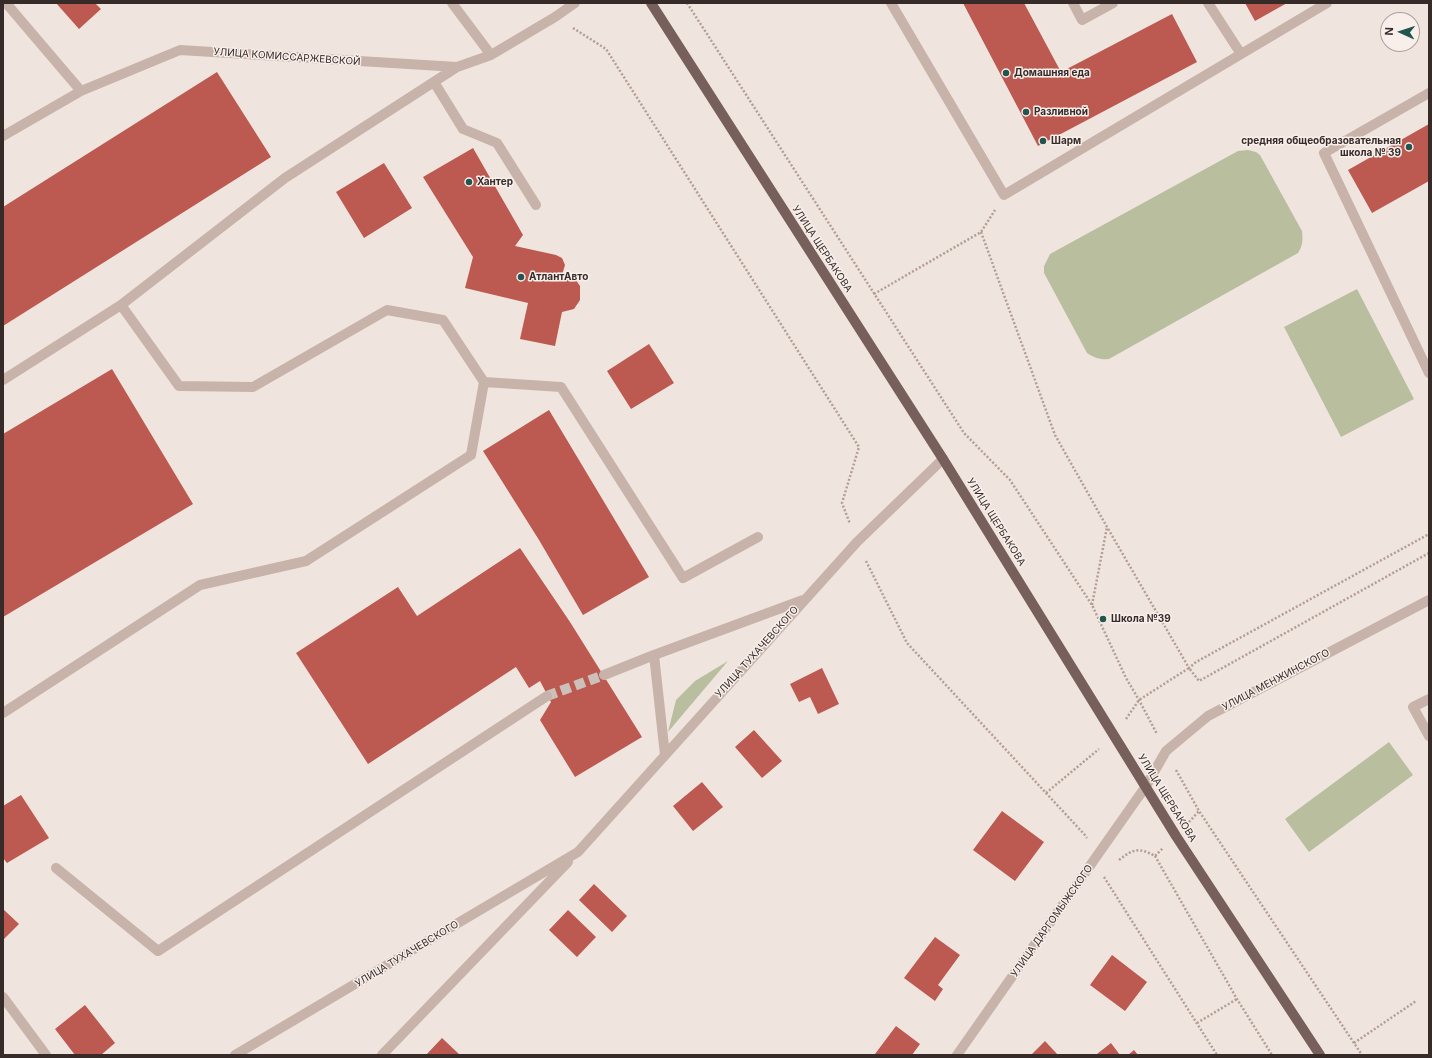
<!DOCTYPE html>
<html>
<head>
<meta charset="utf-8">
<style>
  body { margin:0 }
  #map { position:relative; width:1432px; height:1058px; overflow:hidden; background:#f0e5de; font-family:Inter,sans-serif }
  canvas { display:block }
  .frame { position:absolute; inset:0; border:4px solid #362b29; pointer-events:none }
  .north { position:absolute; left:1380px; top:12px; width:40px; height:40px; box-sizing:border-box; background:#f8efea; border:1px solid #aaa19d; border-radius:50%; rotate:273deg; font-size:11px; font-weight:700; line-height:16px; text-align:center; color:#362b29 }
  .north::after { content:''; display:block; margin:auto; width:14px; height:18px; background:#225450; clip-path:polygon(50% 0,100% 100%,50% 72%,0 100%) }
</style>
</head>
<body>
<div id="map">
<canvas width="1432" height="1058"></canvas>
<div class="frame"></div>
<div class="north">N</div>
</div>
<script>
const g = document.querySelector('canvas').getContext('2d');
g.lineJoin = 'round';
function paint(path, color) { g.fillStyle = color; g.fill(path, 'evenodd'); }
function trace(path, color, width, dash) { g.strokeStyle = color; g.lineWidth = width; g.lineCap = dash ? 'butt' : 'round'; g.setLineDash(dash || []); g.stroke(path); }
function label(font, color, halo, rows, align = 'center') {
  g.font = font + ' Inter,sans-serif'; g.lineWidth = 3; g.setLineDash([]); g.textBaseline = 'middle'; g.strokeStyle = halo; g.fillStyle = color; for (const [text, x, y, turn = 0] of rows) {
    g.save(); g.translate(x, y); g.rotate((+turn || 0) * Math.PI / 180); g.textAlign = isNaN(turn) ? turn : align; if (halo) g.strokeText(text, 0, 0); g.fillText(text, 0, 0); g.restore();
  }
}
const green = new Path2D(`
  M1248 150 1256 152 1260 155 1302 231C1303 240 1303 245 1298 253L1109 359C1100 360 1095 358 1087 353L1044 273V266L1050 254 1238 151Z
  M1357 289 1414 399 1341 437 1284 327Z
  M728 661 668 732 676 700 695 681Z
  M1389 742 1413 775 1309 852 1285 819Z`);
const building = new Path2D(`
  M56 3H95L101 9 79 29Z
  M963 3H1024L1061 72 1172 14 1197 62 1038 146Z
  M1245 3H1287L1255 21Z
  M217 72 271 157 3 326V207Z
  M1429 124V181L1372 213 1348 170Z
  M473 148 523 235 515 246 556 255 562 258 565 265 562 275 573 276 580 286V300L574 309 562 312 555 346 520 339 528 303 465 288 473 257 423 177Z
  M384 163 412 208 364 238 336 192Z
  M649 344 674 383 631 409 607 371Z
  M112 369 193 504 3 617V434Z
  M549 410 649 577 583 615 539 540 483 451Z
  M520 548 570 622 642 737 575 777 540 720 551 702 540 681 529 688 516 667 368 764 296 653 398 587 417 616Z
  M822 668 839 704 818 714 810 697 799 702 790 684Z
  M754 730 782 761 762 778 735 747Z
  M702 782 723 807 693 831 673 806Z
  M21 795 49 838 7 863 3 858V806Z
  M1002 811 1044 842 1015 881 973 850Z
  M594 884 627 916 612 932 579 900Z
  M3 909 19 924 3 940Z
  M568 910 596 937 577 957 549 930Z
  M935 937 960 955 938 985 943 989 935 1001 904 978Z
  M1112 955 1147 982 1125 1011 1090 985Z
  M85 1005 115 1043 101 1055H75L55 1029Z
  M896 1026 920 1044 912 1055H876L875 1054Z
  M442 1038 460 1055H426Z
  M1045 1041 1058 1055H1031Z
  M1111 1043 1120 1055H1098L1097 1054Z
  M1134 1050 1138 1055H1128Z`);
const minorTunnel = new Path2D(`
  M547 696 604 675`);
const path = new Path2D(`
  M687 3 964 433 1010 480 1092 605 1126 678 1139 700 1157 734
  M573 28 606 49 859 447 842 503 850 524
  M981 232 1055 435 1107 527 1189 668 1196 662 1429 534
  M874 294 981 232 995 210
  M866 561 907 643 1084 834 1087 838
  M1092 605 1107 527
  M1126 719 1139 700 1189 668 1199 681 1429 553
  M1176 770 1199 811 1362 1055
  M1046 793 1099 749
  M1189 822 1199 811
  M1155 856 1237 999 1272 1055
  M1119 860C1133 849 1139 847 1155 856L1163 848
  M1104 877 1217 1055
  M1197 1023 1237 999
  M1354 1043 1416 1001`);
const minor = new Path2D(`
  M6 3 81 91
  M452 3 491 55
  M891 3 1004 195 1327 3
  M1073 3 1082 20 1113 3
  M1208 3 1241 54
  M457 67 285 178 121 305 179 386 253 387 387 310 443 320 484 382 561 387 683 578 758 537
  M434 82 463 129 497 143 536 205
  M1429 93 1324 153 1429 373
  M3 136 81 91 180 50 457 67 491 55 555 17 575 3
  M3 380 121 305
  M604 675 654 655
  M1429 699 1413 707 1429 736
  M3 713 200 585 306 561 471 455 484 382
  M665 755 654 655 803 600
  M56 868 158 951 547 696
  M3 997 46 1055
  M235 1055 578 852 857 542 943 459
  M382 1055 568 862
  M957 1055 1146 786 1166 751 1208 716 1429 600`);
const major = new Path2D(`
  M651 3 943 459 1176 836 1320 1055`);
const markers = [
  [1006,73,4,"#225450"],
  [1026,112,4,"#225450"],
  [1043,141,4,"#225450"],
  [1409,147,4,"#225450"],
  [469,182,4,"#225450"],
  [521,277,4,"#225450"],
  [1103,619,4,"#225450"]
];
const streetNames = [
  ["УЛИЦА КОМИССАРЖЕВСКОЙ",287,57,4],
  ["УЛИЦА ЩЕРБАКОВА",822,249,57],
  ["УЛИЦА ЩЕРБАКОВА",996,522,58],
  ["УЛИЦА ТУХАЧЕВСКОГО",757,652,-48],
  ["УЛИЦА МЕНЖИНСКОГО",1276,680,-28],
  ["УЛИЦА ЩЕРБАКОВА",1167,798,58],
  ["УЛИЦА ДАРГОМЫЖСКОГО",1052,921,-55],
  ["УЛИЦА ТУХАЧЕВСКОГО",407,954,-31]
];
const poiNames = [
  ["Домашняя еда",1014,73],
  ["Разливной",1034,112],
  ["Шарм",1051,141],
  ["средняя общеобразовательная",1401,141,"right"],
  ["школа № 39",1401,153,"right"],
  ["Хантер",477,182],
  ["АтлантАвто",529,277],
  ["Школа №39",1111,619]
];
paint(green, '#b9be9f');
paint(building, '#bc5950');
trace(minorTunnel, '#cbc0ba', 10, [10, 5]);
trace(path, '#b39d95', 2.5, [2, 2]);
trace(minor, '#c8b3aa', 10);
trace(major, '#77605c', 10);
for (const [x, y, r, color] of markers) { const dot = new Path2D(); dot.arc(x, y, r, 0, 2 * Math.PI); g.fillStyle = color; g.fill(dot); trace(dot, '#f8efea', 1.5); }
label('10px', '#362b29', '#f8efea', streetNames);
label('bold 10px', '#362b29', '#f8efea', poiNames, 'left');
</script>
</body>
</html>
